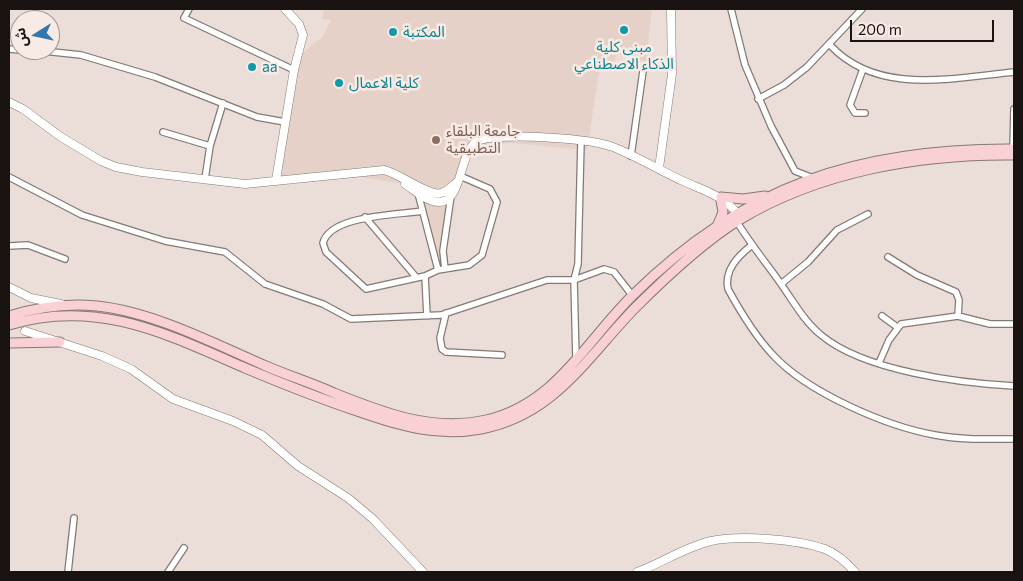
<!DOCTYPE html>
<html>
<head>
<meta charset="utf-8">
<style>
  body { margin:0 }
  #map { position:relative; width:1023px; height:581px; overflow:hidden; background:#ebded8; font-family:Commissioner,"Noto Sans Arabic",sans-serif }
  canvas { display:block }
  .frame { position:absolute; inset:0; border:10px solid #181311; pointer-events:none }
  .north { position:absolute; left:10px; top:10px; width:50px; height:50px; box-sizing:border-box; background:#f8ebe5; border:1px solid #9e9590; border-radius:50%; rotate:260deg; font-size:14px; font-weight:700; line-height:20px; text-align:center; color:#181311 }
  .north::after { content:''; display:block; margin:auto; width:18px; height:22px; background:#3476ac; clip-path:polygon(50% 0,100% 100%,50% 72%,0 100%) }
  .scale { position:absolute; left:850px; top:20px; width:144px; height:22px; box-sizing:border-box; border:2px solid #181311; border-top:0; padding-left:6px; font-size:15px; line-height:18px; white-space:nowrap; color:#181311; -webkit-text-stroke:4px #f8ebe5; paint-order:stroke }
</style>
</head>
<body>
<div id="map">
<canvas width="1023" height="581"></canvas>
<div class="frame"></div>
<div class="north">ش</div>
<div class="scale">200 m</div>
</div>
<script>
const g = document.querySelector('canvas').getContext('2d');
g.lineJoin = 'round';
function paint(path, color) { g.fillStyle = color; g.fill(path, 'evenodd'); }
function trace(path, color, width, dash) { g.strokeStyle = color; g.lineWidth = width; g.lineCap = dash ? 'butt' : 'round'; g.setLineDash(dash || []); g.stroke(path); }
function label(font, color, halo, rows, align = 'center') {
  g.font = font + ' Commissioner,"Noto Sans Arabic",sans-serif'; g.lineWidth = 5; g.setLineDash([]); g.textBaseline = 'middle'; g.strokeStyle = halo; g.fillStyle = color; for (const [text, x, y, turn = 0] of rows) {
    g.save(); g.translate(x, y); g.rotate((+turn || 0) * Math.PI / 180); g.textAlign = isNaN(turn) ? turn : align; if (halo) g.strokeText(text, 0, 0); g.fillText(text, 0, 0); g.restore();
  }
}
const built = new Path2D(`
  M325 9H652L646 62 617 54 610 69 600 66 587 150 511 143 479 146 469 150 451 205 448 239 442 268 434 257 427 230V215L423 210 418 194 403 184 361 177 279 181 299 56 323 36 331 20 321 19Z`);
const minor = new Path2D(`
  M189 9 184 18 294 70
  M731 9 745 65 771 126 795 171 813 178
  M830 45C877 96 953 78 1014 72
  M9 49 20 50
  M34 50 81 55 155 77 257 117 285 122
  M863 69 850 105 855 113H865
  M758 99 784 85 807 67 862 9
  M163 132 210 146
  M1013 149 1014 109
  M631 156 643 71
  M9 177 82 215 165 241 225 252 265 284 323 304 351 319 441 315 547 280H574L604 269 614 272 632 295
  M205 179 210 146 223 103
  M418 193 438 270
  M422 211C398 215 330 215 323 243L326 252 366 289 425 276
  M365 217 416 277
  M737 222C750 243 766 263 781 284 793 301 804 321 821 335 864 371 959 383 1014 386
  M752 245C738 256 724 270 728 289 740 311 755 336 773 355 807 392 885 426 935 435 961 440 988 439 1014 439
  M9 246 28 245 65 259
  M888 257 917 275 956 292 959 300 958 316
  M445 269 443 251 451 196
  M781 284 808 262 837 230 868 214
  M446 313 440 338 442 349 446 352 502 355
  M427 316 425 276 438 270 469 265 482 255 497 202 490 189 460 176
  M882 316 897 327
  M576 359 574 280 578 264 581 141
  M879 363 889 340 901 324 958 316 990 324H1014
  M68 572 74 518
  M168 572 184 548`);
const tertiary = new Path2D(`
  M9 102 23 109 61 137 101 161 116 167 142 172 245 184 384 170C401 174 429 197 441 193 447 192 452 186 457 182
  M659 168 672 74 671 9
  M276 180 294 70 303 35 299 24 285 9
  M405 184C413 189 421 197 430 200 466 214 456 147 480 140 505 133 589 138 613 147 638 157 661 171 685 182 708 192 727 197 741 219
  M9 287 31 298 61 304
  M25 331 102 356 131 369 173 399 233 421 262 435 298 466 348 498 373 519 423 572
  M637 572C662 563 685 547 711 541 741 535 796 539 825 549 837 554 847 563 855 572`);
const secondary = new Path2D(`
  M721 197 743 199 765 196
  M718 224 723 212 721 201
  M9 316C38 307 67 303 97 306 154 312 215 344 266 366 289 376 312 383 334 393 384 413 432 432 486 420 556 404 586 341 633 295 744 185 860 148 1014 149
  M9 325C96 298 167 334 245 368 283 384 321 399 360 412 400 426 438 437 481 429 555 415 587 357 636 307 667 276 702 243 739 220 820 171 921 154 1014 155
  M9 343 60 342`);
const markers = [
  [624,30,5,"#0f9aa8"],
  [393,32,5,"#0f9aa8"],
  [252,67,5,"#0f9aa8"],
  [339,83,5,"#0f9aa8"],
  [436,140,5,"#8d6e63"]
];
const cultureNames = [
  ["المكتبة",403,32],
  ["مبنى كلية",624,47,"center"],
  ["الذكاء الاصطناعي",624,64,"center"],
  ["aa",262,67],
  ["كلية الاعمال",349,83]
];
const educationNames = [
  ["جامعة البلقاء",446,131],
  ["التطبيقية",446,148]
];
paint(built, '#e6d1c8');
trace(minor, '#847973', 8);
trace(tertiary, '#847973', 9);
trace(secondary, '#847973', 11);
trace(minor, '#fff', 5.5);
trace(tertiary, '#fff', 8);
trace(secondary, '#f9d0d4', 9);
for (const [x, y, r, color] of markers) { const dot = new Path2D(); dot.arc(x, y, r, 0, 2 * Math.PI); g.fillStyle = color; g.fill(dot); trace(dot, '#f8ebe5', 2); }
label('15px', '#0d838f', '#f8ebe5', cultureNames, 'left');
label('15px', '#785e54', '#f8ebe5', educationNames, 'left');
</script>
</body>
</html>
